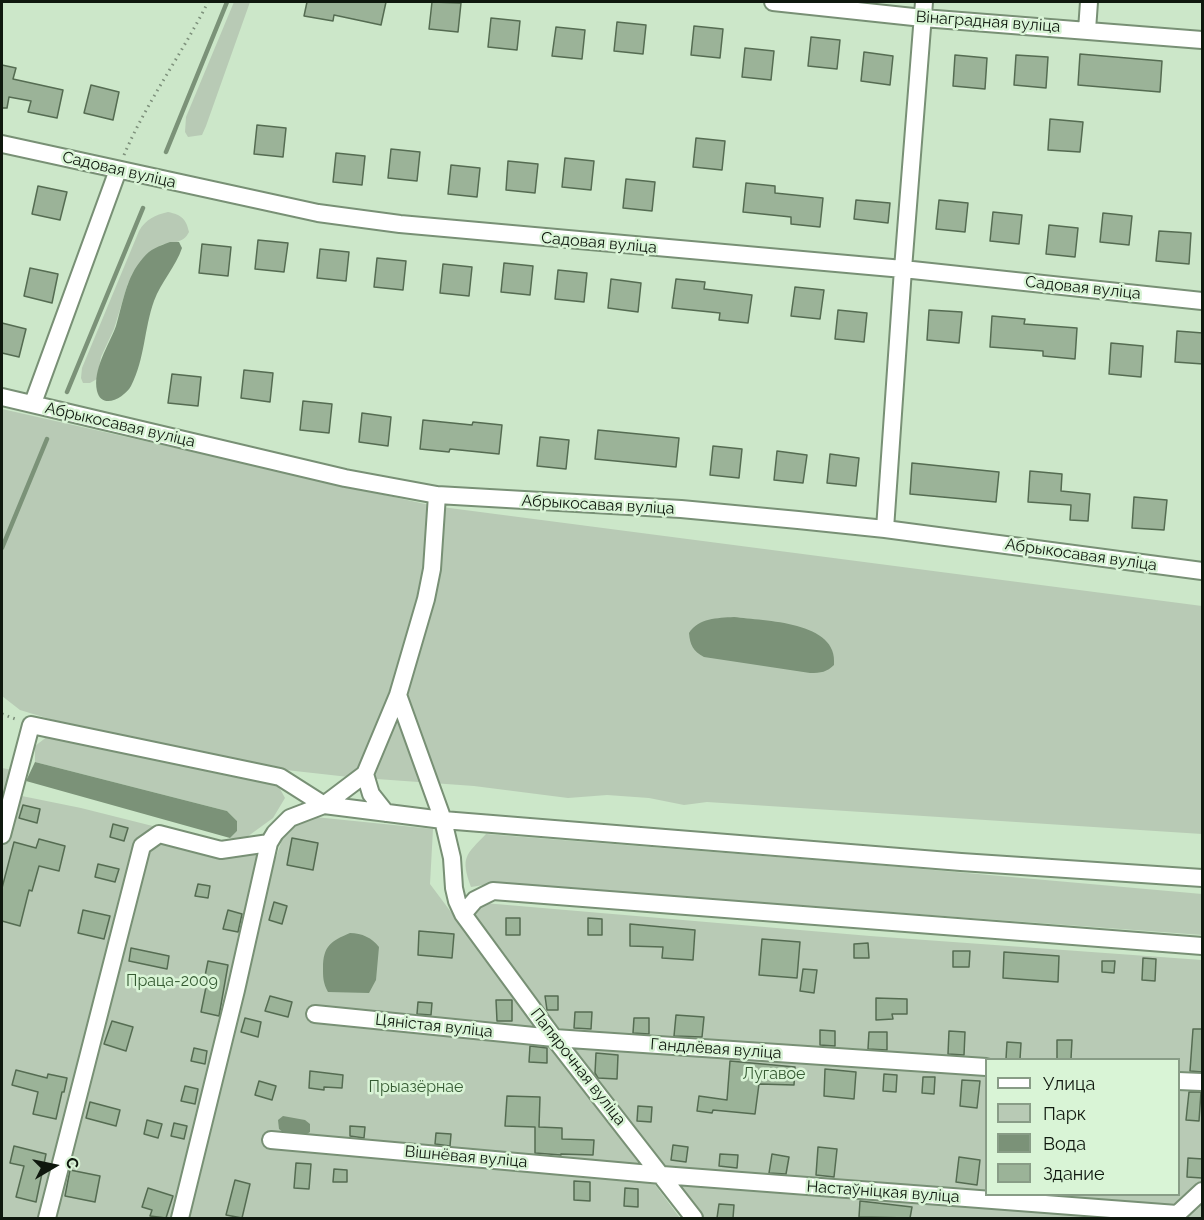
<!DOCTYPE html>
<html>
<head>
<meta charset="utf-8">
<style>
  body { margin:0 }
  #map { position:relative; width:1204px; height:1220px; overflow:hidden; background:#cce7c9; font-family:Raleway,sans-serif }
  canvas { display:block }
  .frame { position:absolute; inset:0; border:3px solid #0f180e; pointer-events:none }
  .legend { position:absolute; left:985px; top:1058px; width:195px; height:138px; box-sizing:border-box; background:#d9f4d6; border:2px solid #889c86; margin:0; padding:8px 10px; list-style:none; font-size:18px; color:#0f180e }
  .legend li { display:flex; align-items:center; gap:12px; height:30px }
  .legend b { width:30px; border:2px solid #889c86 }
  .north { position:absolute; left:24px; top:1136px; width:60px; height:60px; -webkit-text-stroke:4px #d9f4d6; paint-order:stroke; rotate:81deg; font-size:16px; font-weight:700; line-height:24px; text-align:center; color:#0f180e }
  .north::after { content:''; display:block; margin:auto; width:21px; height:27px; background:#0f180e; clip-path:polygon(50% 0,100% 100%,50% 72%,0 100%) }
</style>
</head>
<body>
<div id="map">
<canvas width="1204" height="1220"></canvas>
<div class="frame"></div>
<ul class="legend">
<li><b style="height:8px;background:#fff"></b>Улица</li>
<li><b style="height:16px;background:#b8cab5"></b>Парк</li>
<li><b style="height:16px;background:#7b9278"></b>Вода</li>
<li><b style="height:16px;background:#9bb398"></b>Здание</li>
</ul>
<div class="north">С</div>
</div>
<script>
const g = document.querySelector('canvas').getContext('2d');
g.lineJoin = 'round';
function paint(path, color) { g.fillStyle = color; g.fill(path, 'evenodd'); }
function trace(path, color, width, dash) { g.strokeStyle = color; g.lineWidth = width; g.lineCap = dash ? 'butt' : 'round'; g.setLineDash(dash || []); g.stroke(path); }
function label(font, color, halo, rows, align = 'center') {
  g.font = font + ' Raleway,sans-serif'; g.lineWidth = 5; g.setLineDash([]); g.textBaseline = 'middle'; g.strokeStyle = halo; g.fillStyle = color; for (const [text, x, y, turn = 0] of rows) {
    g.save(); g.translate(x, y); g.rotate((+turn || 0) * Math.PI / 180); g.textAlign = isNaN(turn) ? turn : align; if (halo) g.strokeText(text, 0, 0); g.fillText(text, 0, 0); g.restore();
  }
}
const green = new Path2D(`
  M234 2H250L206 126 202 135 188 137 185 132 186 117Z
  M168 212C182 215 186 219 189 232 183 244 172 242 161 245L128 283 114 329 101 357 97 379 90 383H83L81 378 82 368 139 231C146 219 155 215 168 212Z
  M2 409 434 506 1202 606V834L707 802 684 805 649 798 607 795 568 798 474 786 349 777 286 770 53 720 20 710 2 696Z
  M48 736 258 779 279 787 285 798 273 818 240 842 230 838 237 831V821L227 811 35 762V746Z
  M2 768 13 770 7 793 81 808 276 857 285 831 305 816 433 829 430 884 680 1218H2Z
  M486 834 877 865 1202 894V935L496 883 471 887C460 857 466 855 486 834Z
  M484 903 870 936 1202 960V1218H700L469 918ZM986 1060H1178V1194H986Z`);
const water = new Path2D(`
  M170 242H179L182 248C176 266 161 282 154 301 144 329 145 359 131 386 125 397 102 411 97 391 92 370 109 345 116 326 123 303 126 277 143 258 150 249 159 246 170 242Z
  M734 617C764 621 839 621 834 665 827 672 821 673 810 673L704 657C693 651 690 645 689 633 699 618 717 618 734 617Z
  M35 762 227 811 237 821V831L230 838 26 781Z
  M350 933C362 933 372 938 379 947L376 980 369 993 328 992C323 983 323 977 323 968 323 946 331 941 350 933Z
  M283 1116 305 1120 310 1124V1132C298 1141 289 1137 279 1129L278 1120Z`);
const stream = new Path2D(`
  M166 152 227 2
  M67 392 143 208
  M2 548 47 439`);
const building = new Path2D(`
  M307 2H386L381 25 334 15 333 21 304 16Z
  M432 2 461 3 458 32 429 29Z
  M491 18 520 21 517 50 488 47Z
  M617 22 646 25 643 54 614 51Z
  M694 26 723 29 720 58 691 55Z
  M556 27 585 30 582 59 552 56Z
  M811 37 840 40 837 69 808 66Z
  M745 48 774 51 771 80 742 77Z
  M864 52 893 56 890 85 861 81Z
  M1080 54 1162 61 1160 92 1078 85Z
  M955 55 987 58 985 89 953 86Z
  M1016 55 1048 57 1046 88 1014 85Z
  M2 65 16 68 13 79 63 90 57 118 28 112 31 101 9 97 7 108H2Z
  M91 85 119 92 113 120 84 113Z
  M1050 119 1083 122 1080 152 1048 150Z
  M257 125 286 128 283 157 254 154Z
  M696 138 725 141 722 170 693 167Z
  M391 149 420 152 417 181 388 178Z
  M336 153 365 156 362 185 333 182Z
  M565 158 594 161 591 190 562 187Z
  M508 161 538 164 535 193 506 190Z
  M451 165 480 168 477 197 448 194Z
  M626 179 655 182 652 211 623 208Z
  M746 183 775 186V193L823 198 820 227 791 224V217L743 212Z
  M38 186 67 192 60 220 32 214Z
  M856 200 890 203 888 223 854 219Z
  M939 200 968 203 965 232 936 229Z
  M993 212 1022 215 1019 244 990 241Z
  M1103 213 1132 216 1129 245 1100 242Z
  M1049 225 1078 228 1075 257 1046 254Z
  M1159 231 1191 233 1189 264 1156 261Z
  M258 240 288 243 284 272 255 269Z
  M202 244 231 247 228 276 199 273Z
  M320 249 349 252 346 281 317 278Z
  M377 258 406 261 403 290 374 287Z
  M504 263 533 266 530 295 501 292Z
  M443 264 472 267 469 296 440 293Z
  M30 268 58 274 52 303 24 296Z
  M558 270 587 273 584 302 555 299Z
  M611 279 641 283 638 312 608 308Z
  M676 279 705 282 704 289 752 295 748 323 719 320 720 313 672 308Z
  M795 287 824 290 820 319 791 316Z
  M838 310 867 313 864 342 835 339Z
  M929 310 962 312 959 343 927 340Z
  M992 316 1025 319 1024 324 1077 328 1075 359 1043 356V351L990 347Z
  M2 323 26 329 19 357 2 353Z
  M1177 331 1203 333V364L1175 362Z
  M1111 343 1143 346 1141 377 1109 374Z
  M244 370 273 373 270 402 241 398Z
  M172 374 201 377 198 406 168 403Z
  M303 401 332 404 329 433 300 430Z
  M362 413 391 417 388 446 359 442Z
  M423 420 472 425 473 422 502 425 499 454 450 449 449 452 420 449Z
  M598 430 679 438 676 467 595 459Z
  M540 437 569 440 566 469 537 466Z
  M713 446 742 449 739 478 710 475Z
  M777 451 807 455 803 483 774 480Z
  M830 454 859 458 856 486 827 483Z
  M912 463 999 472 996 502 910 494Z
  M1030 471 1062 474 1061 491 1090 494 1088 521 1070 520 1071 505 1028 502Z
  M1134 497 1167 500 1164 530 1132 528Z
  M23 805 40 809 37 823 19 818Z
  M113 824 128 828 124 841 110 837Z
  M292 838 318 843 313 870 287 865Z
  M39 839 65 846 59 871 39 866 32 891 29 890 20 926 2 921V888L14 842 36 848Z
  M98 864 119 869 115 882 95 877Z
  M198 884 210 886 208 898 195 896Z
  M274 902 287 906 282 924 269 920Z
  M83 910 110 916 104 939 78 933Z
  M228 910 242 914 238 932 223 929Z
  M506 918H520V935H506Z
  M588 918 602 919V935H588Z
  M630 924 695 930 693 960 662 958 663 947 630 946Z
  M419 931 454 934 452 958 418 955Z
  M762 939 800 942 797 978 759 975Z
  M868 943 869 958H854V944Z
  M131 948 169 956 167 969 129 961Z
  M953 951H970L969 967H953Z
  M1004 952 1059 956 1058 982 1003 978Z
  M1143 958 1156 959 1155 981 1142 980Z
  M208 961 228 965 219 1016 201 1012 208 977 205 976Z
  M1102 961H1115L1114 973 1102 972Z
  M803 969 817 970 814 993 800 991Z
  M270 996 292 1002 288 1017 265 1011Z
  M545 996H558V1010H547Z
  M876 998 907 999V1014H892L893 1019 876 1020Z
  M496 1000H512V1021H497Z
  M418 1002 432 1003 431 1015 417 1014Z
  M575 1012H592L591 1029 574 1028Z
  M676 1015 704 1017 702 1037 674 1036Z
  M245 1018 261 1022 258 1037 241 1032Z
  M634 1018H649V1034L633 1033Z
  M112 1021 133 1027 126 1051 104 1044Z
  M1193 1029H1203L1202 1072 1190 1071Z
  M820 1030 835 1031V1046L820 1045Z
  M949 1031 965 1032 964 1055 948 1054Z
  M869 1032H887V1050L868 1049Z
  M1057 1040H1072L1071 1059H1057Z
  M1007 1042 1021 1043 1020 1059H1006Z
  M530 1046 547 1048V1063L529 1062Z
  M194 1048 207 1051 205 1064 191 1061Z
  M596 1053 618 1055 617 1079 598 1078 595 1073Z
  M730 1061 795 1067 794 1085 759 1084 755 1114 713 1110 712 1113 697 1111 699 1096 727 1100Z
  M825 1069 856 1072 854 1099 824 1096Z
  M16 1070 47 1078 48 1074 67 1078 64 1092H62L56 1119 33 1114 38 1092 12 1085Z
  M310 1071 343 1075 342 1088 324 1087V1090L309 1088Z
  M884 1074 897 1075 896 1092 883 1091Z
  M923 1077H935L934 1094 922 1093Z
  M962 1080 980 1081 977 1108 960 1106Z
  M259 1081 276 1086 272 1100 255 1095Z
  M185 1086 198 1089 195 1104 181 1101Z
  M1189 1092H1201L1199 1121 1186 1120Z
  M507 1096 540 1097 539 1127 562 1128V1139L594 1140 593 1155 561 1154V1155L535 1153V1127L505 1126Z
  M90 1102 120 1110 116 1126 86 1118Z
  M638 1106 652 1107 651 1122 637 1121Z
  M147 1120 162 1124 158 1138 144 1134Z
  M174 1123 187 1126 184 1139 171 1136Z
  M350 1126 365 1127 364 1138 350 1136Z
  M436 1133 451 1134 450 1146 435 1144Z
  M673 1145 688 1147 686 1162 671 1160Z
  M14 1146 46 1154 36 1202 16 1197 24 1166 10 1163Z
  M818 1147 837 1149 834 1177 816 1175Z
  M720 1154 738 1155 737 1168 719 1166Z
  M772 1154 789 1157 786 1174 769 1173Z
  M959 1157 980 1160 977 1185 956 1182Z
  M1188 1158 1203 1159 1202 1178 1187 1177Z
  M296 1163 311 1164 309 1189 294 1188Z
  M334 1169 347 1170V1182H333Z
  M70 1170 100 1176 95 1202 65 1196Z
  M235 1180 250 1184 242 1218 226 1215Z
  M574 1181 590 1182V1201L574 1200Z
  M148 1188 173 1196 166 1218 150 1216 152 1210 142 1207Z
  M625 1188 638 1189V1207L624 1206Z
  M860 1201 912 1207 910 1218 859 1217Z
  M719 1204 734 1205 733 1218H717Z`);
const path = new Path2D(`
  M124 155C147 101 182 54 208 2
  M2 714 18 720`);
const minor = new Path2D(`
  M773 2 923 18 1202 40
  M1087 30 1089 2
  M2 144 318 213 400 224 903 269 1202 301
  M2 397 345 478 437 495 681 509 798 520 885 529 1202 571
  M33 403 118 170
  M437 495 432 569 426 599 398 695 443 820 452 858 454 888 457 901 463 914 554 1038 694 1218
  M885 529 903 269 924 2
  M365 774 371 794 386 813
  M2 835 31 725 280 777 324 805 365 774 398 695
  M463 914 475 900 493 891 1202 946
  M315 1014 554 1038 986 1067
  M1178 1081 1202 1082
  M271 1140 662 1175 1177 1214
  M47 1218 142 846 159 834 221 850 269 843
  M180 1218 236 990 269 843 275 833 290 818 324 805 443 820 961 862 1202 878
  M1173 1218 1202 1191`);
const streetNames = [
  ["Вінаградная вуліца",988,22,4],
  ["Садовая вуліца",119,170,13],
  ["Садовая вуліца",599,243,5],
  ["Садовая вуліца",1083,288,6],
  ["Абрыкосавая вуліца",120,425,13],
  ["Абрыкосавая вуліца",598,505,3],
  ["Абрыкосавая вуліца",1081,555,8],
  ["Цяністая вуліца",434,1026,6],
  ["Гандлёвая вуліца",716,1049,4],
  ["Папярочная вуліца",578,1067,52],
  ["Вішнёвая вуліца",466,1157,5],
  ["Настаўніцкая вуліца",883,1192,4]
];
const parkNames = [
  ["Праца-2009",172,981],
  ["Лугавое",774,1074],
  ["Прыазёрнае",416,1087]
];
paint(green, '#b8cab5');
paint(water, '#7b9278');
trace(stream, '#7b9278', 4.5);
paint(building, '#9bb398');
trace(building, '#556c52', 1.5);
trace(minor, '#789075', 20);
trace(path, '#7c8f7a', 3, [1.5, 4.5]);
trace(minor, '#fff', 16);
label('16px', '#0f180e', '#d9f4d6', streetNames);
label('16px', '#365b33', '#d9f4d6', parkNames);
</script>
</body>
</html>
